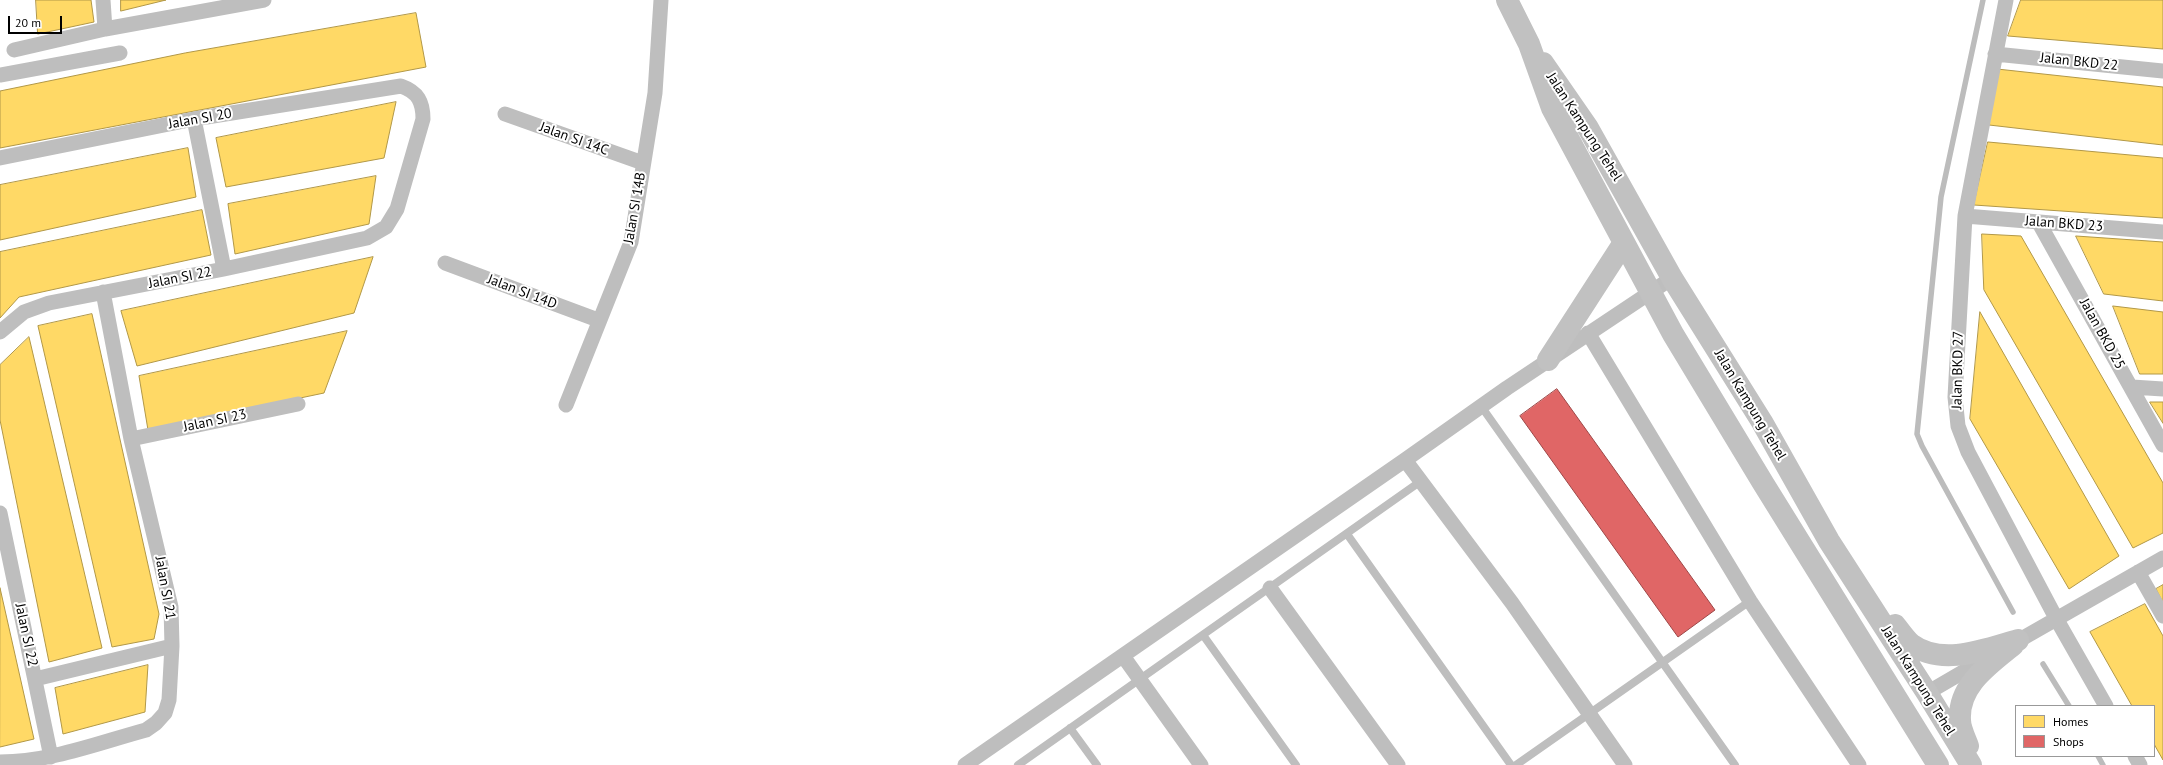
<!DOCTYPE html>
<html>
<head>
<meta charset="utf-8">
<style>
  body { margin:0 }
  #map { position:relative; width:2163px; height:765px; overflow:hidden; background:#fff; font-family:"PT Sans",sans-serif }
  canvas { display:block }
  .legend { position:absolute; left:2015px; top:705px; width:140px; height:52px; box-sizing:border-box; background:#fff; border:1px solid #999; margin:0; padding:5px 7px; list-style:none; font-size:12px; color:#000 }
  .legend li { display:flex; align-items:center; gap:8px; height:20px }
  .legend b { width:20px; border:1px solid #999 }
  .scale { position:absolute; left:8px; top:16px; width:54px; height:18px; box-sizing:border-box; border:2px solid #000; border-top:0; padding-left:5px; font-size:12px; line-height:14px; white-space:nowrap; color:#000; -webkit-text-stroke:3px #fff; paint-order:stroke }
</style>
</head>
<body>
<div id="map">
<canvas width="2163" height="765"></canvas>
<ul class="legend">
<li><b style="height:11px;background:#ffd966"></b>Homes</li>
<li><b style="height:11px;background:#e06666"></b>Shops</li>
</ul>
<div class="scale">20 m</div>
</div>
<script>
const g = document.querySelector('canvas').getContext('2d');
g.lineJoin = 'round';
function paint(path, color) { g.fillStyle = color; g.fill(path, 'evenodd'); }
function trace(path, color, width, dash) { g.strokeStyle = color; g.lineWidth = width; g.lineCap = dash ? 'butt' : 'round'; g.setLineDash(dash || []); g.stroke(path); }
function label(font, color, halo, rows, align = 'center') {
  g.font = font + ' "PT Sans",sans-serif'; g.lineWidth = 4; g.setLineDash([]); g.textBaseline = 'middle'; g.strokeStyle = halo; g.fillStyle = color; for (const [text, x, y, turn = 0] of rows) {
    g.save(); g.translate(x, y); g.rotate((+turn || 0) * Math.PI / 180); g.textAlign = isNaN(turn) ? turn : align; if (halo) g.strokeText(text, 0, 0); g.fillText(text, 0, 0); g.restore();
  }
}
const homes = new Path2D(`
  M36 0H91L94 22 38 34Z
  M121 0H166L121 11Z
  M2021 0H2163V49L2008 36Z
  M416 13 426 67 0 148V91L185 53Z
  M1997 69 2163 87V145L1989 125Z
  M396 102 384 158 226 187 216 138Z
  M1988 142 2163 158V218L1974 205Z
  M188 148 196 197 0 240V185Z
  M376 176 369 224 235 254 228 204Z
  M202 210 211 255 19 297 0 318V252Z
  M1982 234 2021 236 2163 483V533L2133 548 1984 290Z
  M2076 236 2163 242V301L2104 294Z
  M373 257 354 313 137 366 121 311Z
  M2113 306 2163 312V374H2140Z
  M1980 312 2119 556 2069 589 1970 419Z
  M92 314 159 614 154 639 112 647 38 326Z
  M347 331 324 393 148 430 139 376Z
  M29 337 102 648 49 662 0 420V365Z
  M2150 402H2163V423Z
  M2163 585V603L2156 589Z
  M0 588 34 739 0 747Z
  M2145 604 2163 636V760L2154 744V706H2132L2090 632Z
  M148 665 145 712 63 734 55 688Z`);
const shops = new Path2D(`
  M1557 389 1715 610 1678 637 1520 416Z`);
const stream = new Path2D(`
  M1983 0 1941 197 1917 434 1922 446 2013 612
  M2043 664 2069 706
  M2098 756 2103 765`);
const lane = new Path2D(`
  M1481 406 1735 765
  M1347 534 1511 765
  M1203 635 1296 765
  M1070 728 1097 765
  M1018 765 1421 481
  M1516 765 1750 601`);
const street = new Path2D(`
  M103 0 105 29
  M2006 0 1965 216 1955 397 1958 426 1968 452 2057 620 2106 706
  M14 50 105 29 264 0
  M1995 54 2163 71
  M0 75 120 53
  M505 114 643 163
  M194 119 224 269
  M0 158 194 119 401 86C418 92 423 102 423 119L397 209 386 227 367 238 224 269 49 303 24 312 0 332
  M1965 216 2163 232
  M2039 223 2163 445
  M445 263 598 320
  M1588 333 1750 601 1859 765
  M2132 387 2163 389
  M566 405 631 242 655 93 661 0
  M131 439 298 404
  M1405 460 1512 603 1625 765
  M0 513 51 757
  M2138 572 2163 616
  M1270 588 1398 765
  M2009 646 2163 558
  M1123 656 1201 765
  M35 679 172 646
  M1927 693 1987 658
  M2135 756 2140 765
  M0 762C50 762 98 743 146 730L156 723 165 713 169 700 172 646 171 607 131 439 103 292
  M965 765 1405 460 1507 388 1672 278`);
const secondary = new Path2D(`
  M1507 0 1529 44 1552 108 1673 334 1763 483 1938 765
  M1543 63 1588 128 1672 278 1762 422 1829 541 1927 693 1971 765
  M1548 360 1623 244
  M1895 625C1900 631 1905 639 1911 644 1942 667 1986 649 2018 640
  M1968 746C1965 738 1960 728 1960 720 1958 685 1989 665 2013 645`);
const streetNames = [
  ["Jalan BKD 22",2079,62,6],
  ["Jalan SI 20",200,119,-10],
  ["Jalan Kampung Tehel",1584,127,57],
  ["Jalan SI 14C",574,139,20],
  ["Jalan SI 14B",635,208,-80],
  ["Jalan BKD 23",2064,224,4],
  ["Jalan SI 22",180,278,-11],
  ["Jalan SI 14D",522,292,21],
  ["Jalan BKD 25",2102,334,61],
  ["Jalan BKD 27",1958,370,-89],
  ["Jalan Kampung Tehel",1750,405,59],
  ["Jalan SI 23",215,421,-12],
  ["Jalan SI 21",165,588,80],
  ["Jalan SI 22",26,635,78],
  ["Jalan Kampung Tehel",1918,681,58]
];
paint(homes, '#ffd966');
trace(homes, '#b29847', 1);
paint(shops, '#e06666');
trace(shops, '#9d4747', 1);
trace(stream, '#bcbcbc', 5.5);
trace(lane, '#bebebe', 8);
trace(street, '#bebebe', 15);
trace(secondary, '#c1c1c1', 22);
label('14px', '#000', '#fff', streetNames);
</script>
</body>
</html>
